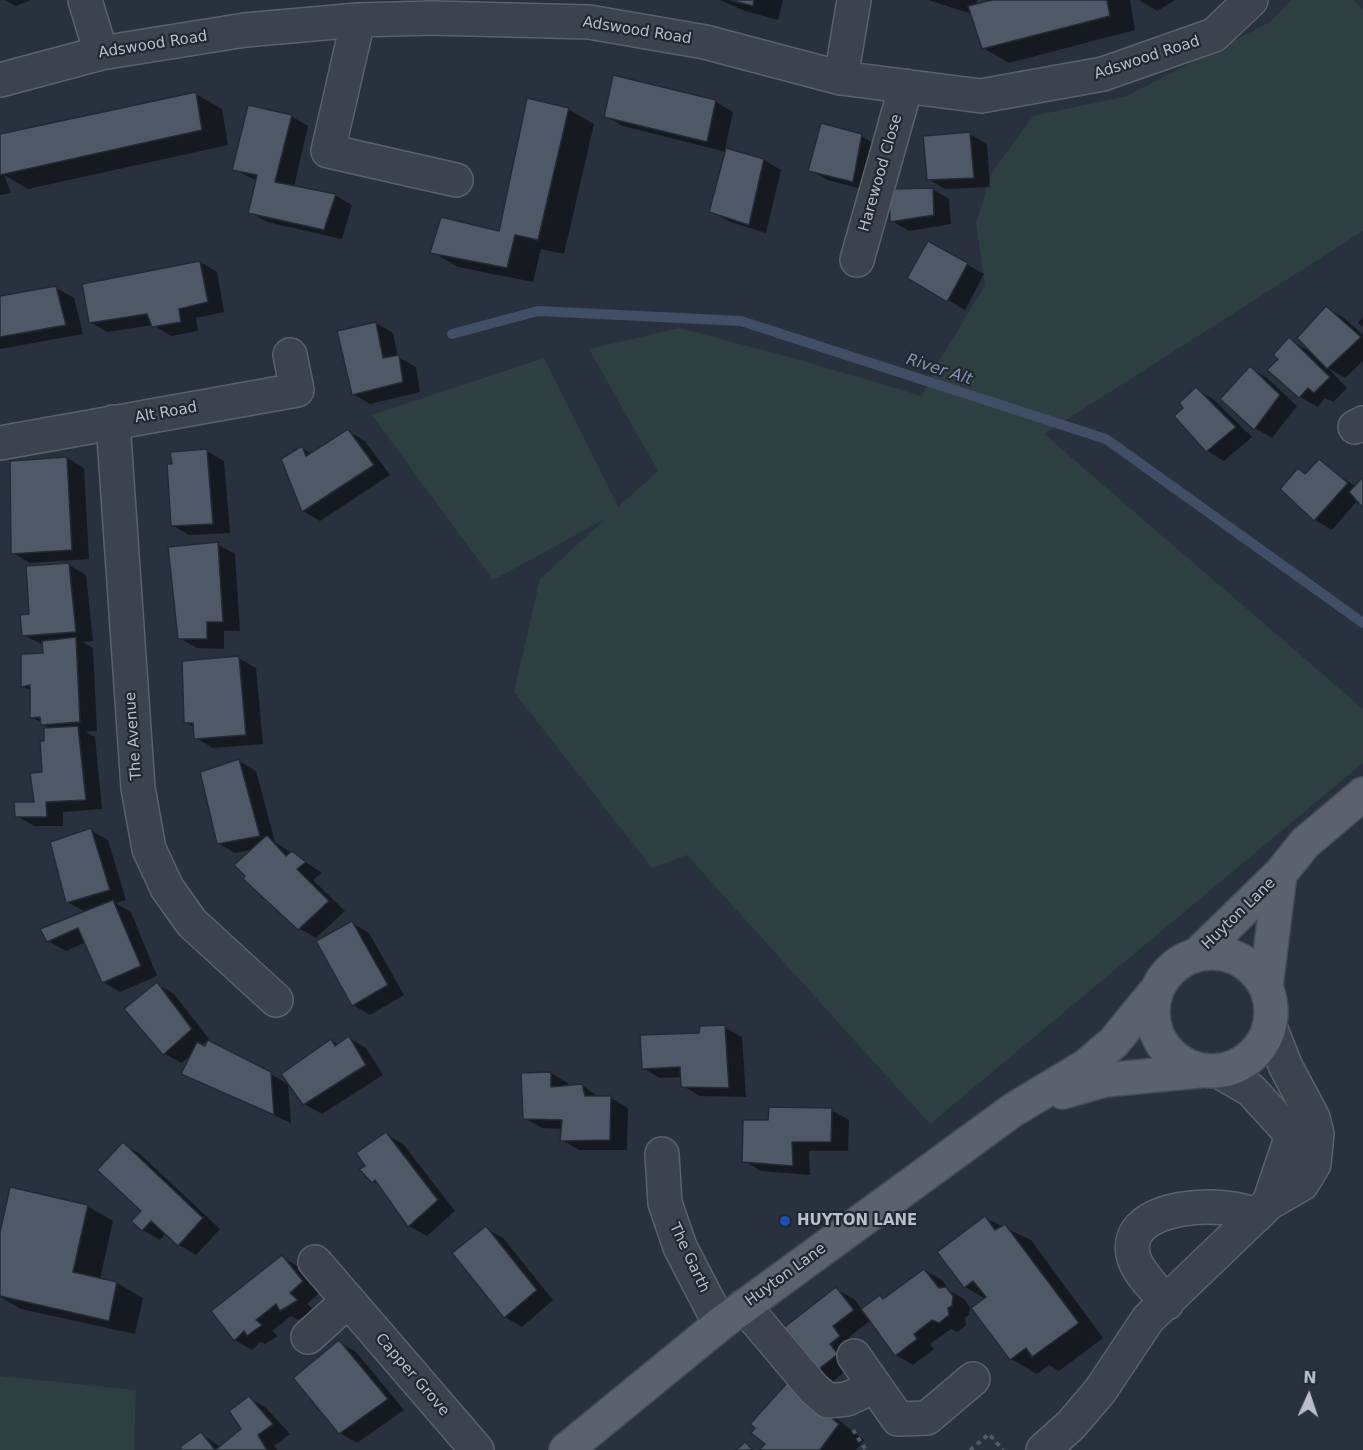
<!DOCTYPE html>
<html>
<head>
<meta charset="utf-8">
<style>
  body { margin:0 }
  #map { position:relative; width:1363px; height:1450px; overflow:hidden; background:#29313e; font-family:"DejaVu Sans",sans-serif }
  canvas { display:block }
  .north { position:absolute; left:1279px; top:1366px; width:60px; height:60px; -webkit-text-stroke:4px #212833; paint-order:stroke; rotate:3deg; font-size:16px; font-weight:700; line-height:24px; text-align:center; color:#b9bec8 }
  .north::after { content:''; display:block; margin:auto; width:21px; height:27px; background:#b9bec8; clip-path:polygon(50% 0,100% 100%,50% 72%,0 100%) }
</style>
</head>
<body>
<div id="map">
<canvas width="1363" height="1450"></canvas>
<div class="north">N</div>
</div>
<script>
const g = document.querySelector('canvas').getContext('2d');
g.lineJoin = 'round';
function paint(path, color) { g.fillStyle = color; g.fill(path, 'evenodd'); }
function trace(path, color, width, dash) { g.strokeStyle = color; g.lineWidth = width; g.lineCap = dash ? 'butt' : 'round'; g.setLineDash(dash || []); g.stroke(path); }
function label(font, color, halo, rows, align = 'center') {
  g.font = font + ' "DejaVu Sans",sans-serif'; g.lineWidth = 4.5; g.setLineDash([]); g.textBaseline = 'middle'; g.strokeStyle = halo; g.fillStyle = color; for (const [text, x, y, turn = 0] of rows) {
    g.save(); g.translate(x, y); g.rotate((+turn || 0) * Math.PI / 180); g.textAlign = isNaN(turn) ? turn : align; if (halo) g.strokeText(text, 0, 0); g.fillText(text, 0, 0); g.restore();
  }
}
const green = new Path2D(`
  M1291 0H1354L1363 10V231L1044 434 1363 709V763L930 1124 687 855 652 868 514 692 540 579 605 519 493 580 372 415 544 358 618 507 658 471 589 349 679 328 793 358 922 396 937 365 985 285 976 223 992 173 1033 116 1127 96 1270 22Z
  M0 1376 136 1390 134 1450H0Z`);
const shadow = new Path2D(`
  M5 0H31L16 6Z
  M720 0H783L778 20 745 11Z
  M928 0H977L976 5 999 0H1130L1135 30 1009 63 983 48 972 14Z
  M1139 0H1175L1157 11Z
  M614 76 716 102 733 112 725 149 764 160 781 170 766 233 728 221 711 211 726 152 623 126 605 116Z
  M196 94 222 109 228 145 28 189 4 175 11 193 0 195V136Z
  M568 109 594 124 564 254 541 249 533 282 458 267 432 252 500 233Z
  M291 116 308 126 294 187 335 195 352 205 342 239 267 222 250 212 257 181 233 169Z
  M970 134 987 144 990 187 945 189 928 179Z
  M861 136 878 146 870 191 827 180 810 170Z
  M932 189 949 199 951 224 909 231 892 221Z
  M928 243 984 274 965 310 909 277Z
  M200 262 217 272 224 312 196 318 198 331 171 336 153 325 107 332 90 322Z
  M56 288 74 298 83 334 0 349V297Z
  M1327 308 1344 318 1363 335V361L1345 378 1328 368 1347 388 1333 402 1325 398 1318 407 1300 397 1269 370 1280 359 1289 339 1311 352Z
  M1363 317V327L1358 323Z
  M376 323 393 333 398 357 416 367 420 392 370 404 353 394Z
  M1250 368 1267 378 1297 406 1272 438 1255 428Z
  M1196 389 1213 399 1252 437 1224 461 1207 451 1176 416 1185 409Z
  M348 431 365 441 390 475 320 521 303 511 302 448 312 454Z
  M207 451 224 461 230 533 189 535 172 525Z
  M67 458 84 468 89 559 30 563 13 553Z
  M1319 461 1356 487 1363 480V505L1358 500 1332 530 1315 520 1299 470 1306 474Z
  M217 544 235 554 240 631H224V649L197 648 179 638Z
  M69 565 86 575 93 641 82 642 93 648 97 731 86 732 95 737 102 809 63 812V826H34L17 816 36 804 43 773 46 742 51 729 32 717 31 691 22 686 45 655 44 645 23 635 31 615Z
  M238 658 256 668 263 744 213 748 196 738 195 728 186 722Z
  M239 761 256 771 275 842 322 873 313 880 345 911 316 938 299 928 254 849 235 853 218 843Z
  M90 830 108 840 126 900 115 903 131 912 157 976 120 992 103 982 86 942 66 951 48 941 86 912 67 902Z
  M352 923 369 933 404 995 370 1015 353 1005Z
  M157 984 174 994 209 1039 201 1046 270 1074 288 1084 291 1123 183 1074 193 1054 181 1063 164 1053Z
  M724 1027 742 1037 746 1097 700 1096 683 1086 682 1077 660 1078 643 1068 700 1034Z
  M349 1038 366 1048 383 1075 322 1114 304 1104 331 1040 339 1045Z
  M551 1073 568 1083V1087L582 1085 600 1098H611L628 1108 627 1150H579L562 1140 563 1129 542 1128 524 1118Z
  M831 1110 849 1120 848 1151H809L810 1175 761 1171 744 1161 770 1121Z
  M386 1134 403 1144 455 1211 427 1236 409 1226 381 1186 373 1182 368 1166Z
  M123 1144 140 1154 220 1229 196 1255 179 1245 166 1233 160 1240 143 1230V1211Z
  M87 1206 113 1221 100 1279 117 1283 143 1298 135 1334 21 1309 0 1297V1239Z
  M985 1218 1031 1240 1103 1338 1059 1371 1049 1365 1037 1374 1011 1359 986 1299 965 1287Z
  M486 1228 503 1238 553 1300 522 1327 505 1317Z
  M282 1257 299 1267 320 1292 307 1304 314 1310 298 1320 291 1316 272 1331 278 1336 265 1344 260 1342 252 1350 235 1340Z
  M924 1270 942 1280 950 1291 964 1299 970 1307 969 1315 965 1318 966 1325 957 1332 951 1329 930 1344 934 1349 913 1365 896 1355 871 1320 849 1337 857 1346 854 1364 833 1381 816 1371 836 1289 854 1299 862 1310 880 1297 885 1300Z
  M339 1342 356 1352 404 1410 357 1443 340 1433Z
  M249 1398 266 1408 290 1434 274 1446 277 1450H184L201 1434 221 1447 243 1429Z
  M813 1400 864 1440 856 1450H761Z`);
const stream = new Path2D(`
  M452 334 538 311 741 321 1106 439 1363 623`);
const building = new Path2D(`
  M730 0H754L753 6Z
  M992 0H1107L1110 16 982 49 968 6Z
  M613 75 716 100 707 142 604 117Z
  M196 92 202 130 0 175V134Z
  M527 98 569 108 538 240 515 235 507 268 430 253 441 217 499 231Z
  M248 105 292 115 275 182 336 194 324 230 248 213 257 175 232 170Z
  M821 123 862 134 853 182 808 171Z
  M970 132 974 178 927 180 923 136Z
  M726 148 764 159 749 225 709 212Z
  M933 188 934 215 890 222 889 189Z
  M928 241 968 263 947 302 907 278Z
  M200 261 208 302 179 309 181 322 152 327 147 314 89 323 82 284Z
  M56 286 66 325 0 337V296Z
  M1326 306 1361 337 1327 369 1297 338Z
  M376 322 383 358 399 355 403 382 352 395 337 331Z
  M1289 337 1330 377 1314 393 1308 388 1299 398 1267 370 1278 359 1273 355Z
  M1250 366 1280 395 1254 430 1220 399Z
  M1196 387 1236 427 1206 452 1174 416 1183 408 1179 403Z
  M348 429 374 465 302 512 281 459 302 446 306 456Z
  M207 449 213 524 171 526 167 464H172L170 452Z
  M67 457 72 550 11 554 10 461Z
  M1319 459 1348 483 1314 521 1280 489 1298 468 1305 474Z
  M1363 477V508L1349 492Z
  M218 542 223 622H207V639H178L168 547Z
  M69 563 76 632 22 636 20 615 29 614 26 566Z
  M76 637 80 722 41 725 40 717 30 718V685L21 687V654L43 653 42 641Z
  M239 656 246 735 194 739 193 723H184L182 661Z
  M78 726 86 800 46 802 47 817H15L14 802H34L30 773 42 772 40 741H44V728Z
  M239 759 260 836 217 844 200 772Z
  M91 828 110 890 66 903 50 842Z
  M267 835 286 856 292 851 306 862 297 869 329 901 298 930 243 879 245 876 234 865Z
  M113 900 141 966 102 983 78 928 47 942 40 929Z
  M352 921 388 985 352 1006 316 941Z
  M157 982 192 1029 163 1055 124 1009Z
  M725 1025 729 1088 681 1087 680 1067 642 1069 640 1035 699 1033 700 1026Z
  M349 1036 366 1065 303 1105 281 1074 331 1039 335 1046Z
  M208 1040 271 1072 274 1115 181 1074 197 1042 205 1046Z
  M551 1072V1087L582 1084 585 1096H611L610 1140 560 1141 562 1120 523 1119 521 1073Z
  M769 1107 832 1108 831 1142H792L793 1166 742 1162 743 1120H768Z
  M386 1132 438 1200 408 1227 375 1180 372 1183 359 1169 365 1166 356 1153Z
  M123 1142 203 1218 178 1246 151 1221 142 1231 131 1221 141 1211 97 1170Z
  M10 1187 88 1205 73 1272 117 1282 109 1321 0 1296V1232Z
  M985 1216 995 1230 1005 1224 1079 1323 1032 1357 1026 1348 1010 1360 971 1308 986 1297 973 1281 964 1288 937 1252Z
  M486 1226 537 1290 504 1318 452 1253Z
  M282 1255 303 1281 290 1293 298 1300 280 1311 276 1304 256 1320 262 1325 247 1336 244 1331 234 1341 211 1311Z
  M924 1269 939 1288 946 1287 953 1296 952 1306 948 1308 949 1315 939 1323 932 1320 914 1334 917 1339 895 1356 861 1309 880 1295 883 1299Z
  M836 1287 854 1310 833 1326 840 1336 830 1344 838 1354 815 1372 782 1329Z
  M339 1340 388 1399 339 1434 293 1378Z
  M787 1383 839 1424 820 1450H759L765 1444 751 1433 755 1428 750 1424Z
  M249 1396 273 1424 258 1435 267 1450H215L241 1429 229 1411Z
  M201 1432 215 1450H182L180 1447Z
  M745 1442 753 1450H736Z`);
const path = new Path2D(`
  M853 1430 866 1450
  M970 1450 989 1434 1003 1450`);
const minor = new Path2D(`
  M85 0 101 53
  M358 20 328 151 456 180
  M841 78 854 0
  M0 80 101 53 245 30 358 20 432 18 589 22 705 42 841 78 981 96 1103 74 1214 35 1251 0
  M857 260 906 86
  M113 422 138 788 149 849 167 888 192 923 276 1000
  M1355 427 1363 423
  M0 443 297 390 290 355
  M1220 1072 1251 1090 1292 1135 1269 1203
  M662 1154 665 1203 680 1247 720 1324
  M315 1262 477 1450
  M1167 1303C1156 1289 1136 1272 1133 1254 1123 1203 1227 1199 1256 1216
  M744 1306 814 1389 828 1401 847 1399 875 1386
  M308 1337 348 1301
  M854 1356 898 1419 927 1418 973 1379
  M1043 1450 1071 1425 1100 1391 1148 1319 1269 1203 1302 1184 1314 1164 1317 1134 1313 1118 1286 1067 1270 1027`);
const major = new Path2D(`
  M1153 1012a59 59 0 1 1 118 0a59 59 0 1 1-118 0Z
  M1198 954 1280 874 1305 843 1363 794
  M1266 986 1280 874
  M1063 1092 1105 1080 1199 1071
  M566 1450 720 1324 1013 1110 1086 1066 1114 1042 1155 992`);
const markers = [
  [785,1221,6,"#1a4fb4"]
];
const streetNames = [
  ["Adswood Road",637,31,9],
  ["Adswood Road",153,45,-9],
  ["Adswood Road",1147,58,-18],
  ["Harewood Close",881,173,-74],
  ["Alt Road",166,413,-10],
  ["The Avenue",134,736,-94],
  ["Huyton Lane",1239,914,-44],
  ["The Garth",689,1258,65],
  ["Huyton Lane",786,1275,-36],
  ["Capper Grove",412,1375,49]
];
const poiNames = [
  ["HUYTON LANE",797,1221]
];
const waterNames = [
  ["River Alt",939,370,18]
];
paint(green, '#2e3f41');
paint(shadow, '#0007');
trace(stream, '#414e65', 10);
paint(building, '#4f5866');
trace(building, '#232a35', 1.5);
trace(minor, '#5a616b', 36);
trace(major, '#464c57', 36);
trace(path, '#4d5c60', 4, [4.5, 4.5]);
trace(minor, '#3c434e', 33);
trace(major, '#5b626e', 33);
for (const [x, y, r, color] of markers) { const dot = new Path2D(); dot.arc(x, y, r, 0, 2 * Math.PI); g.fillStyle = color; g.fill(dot); trace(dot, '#212833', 2); }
label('15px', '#b9bec8', '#212833', streetNames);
label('bold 15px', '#b9bec8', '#212833', poiNames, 'left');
label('italic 16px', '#8493ac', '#212833', waterNames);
</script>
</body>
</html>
